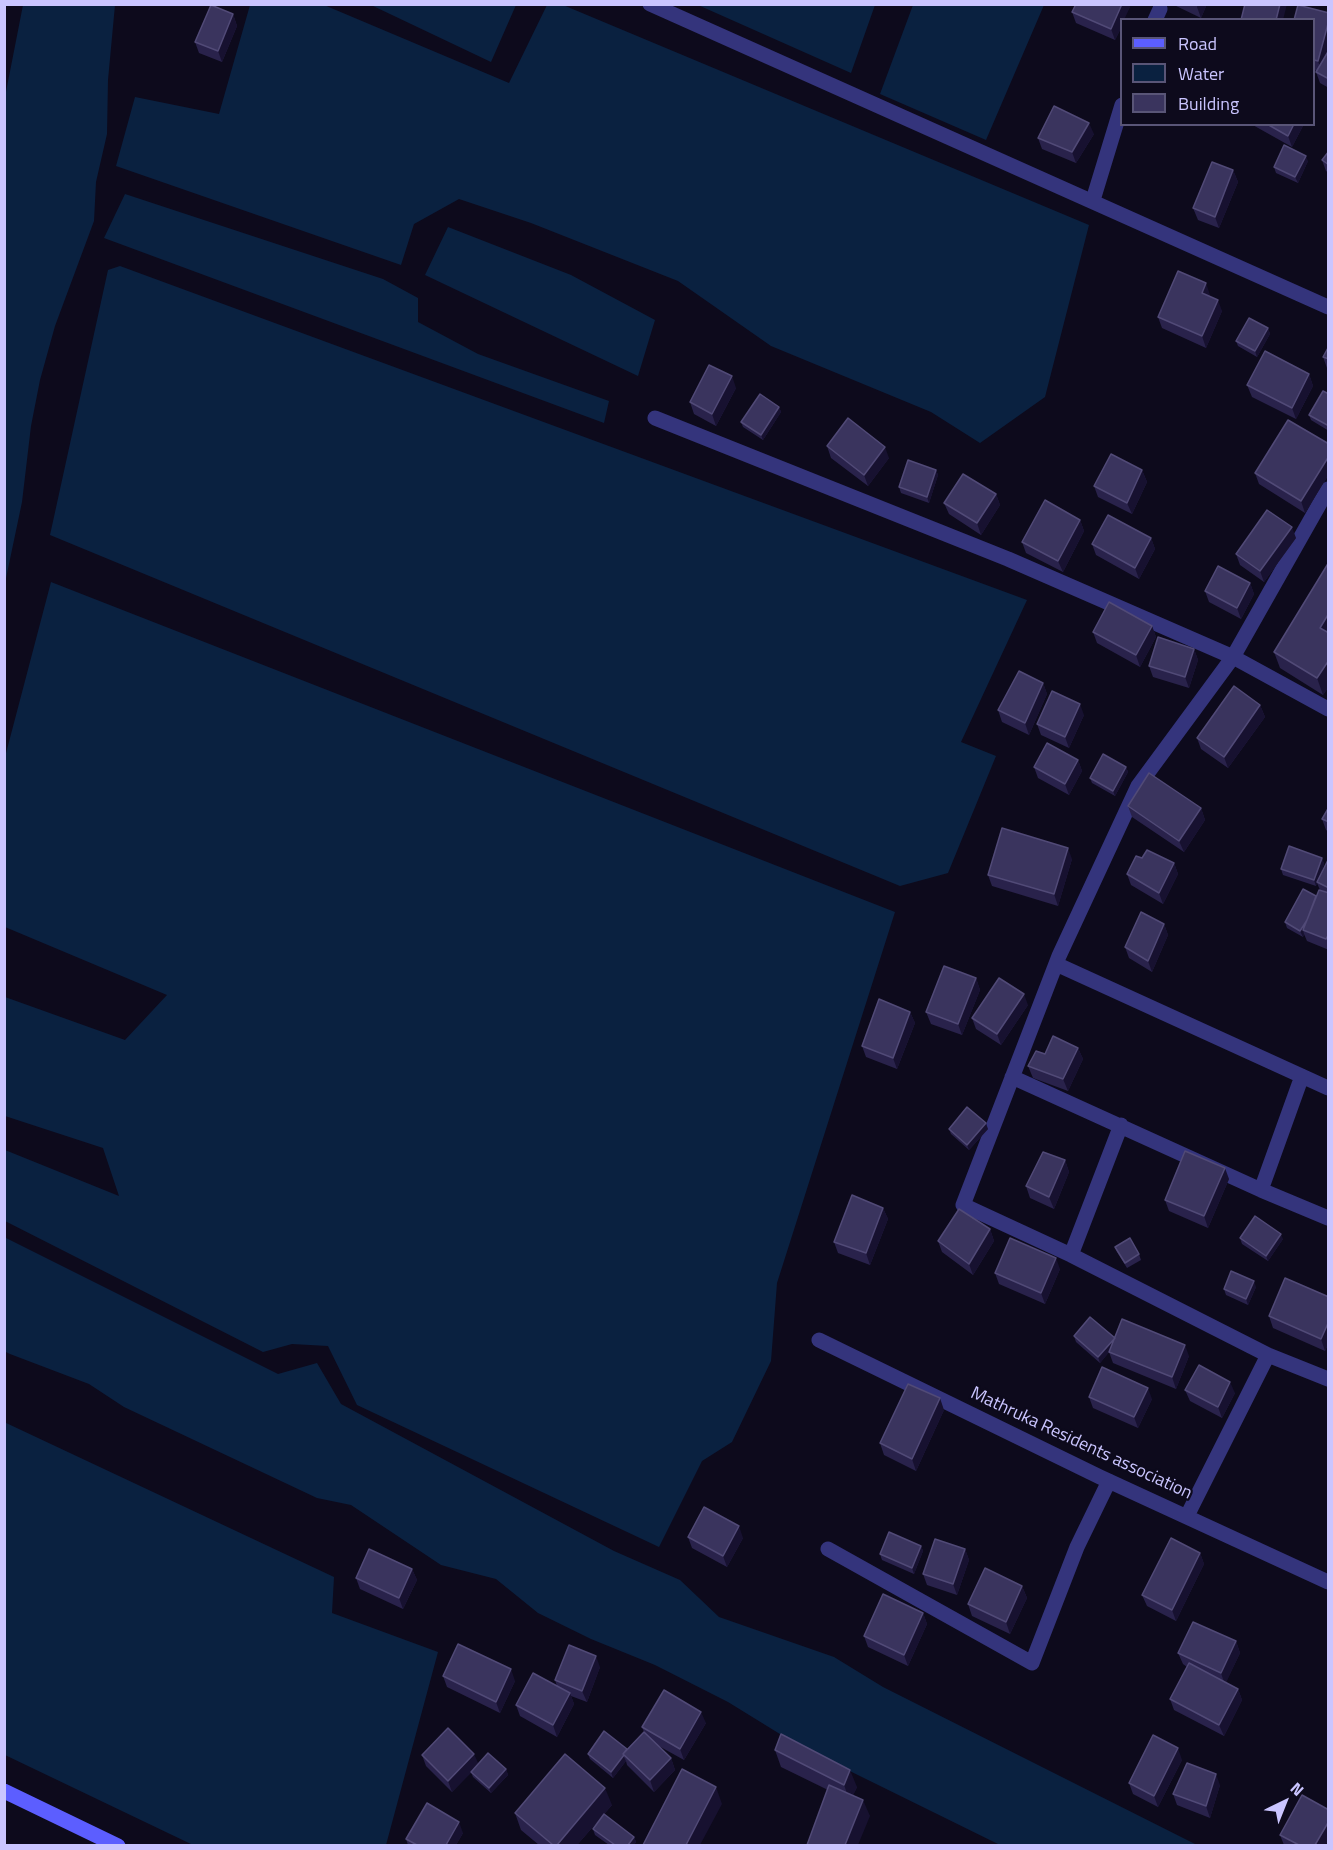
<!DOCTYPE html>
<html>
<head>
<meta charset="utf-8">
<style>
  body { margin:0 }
  #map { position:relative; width:1333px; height:1850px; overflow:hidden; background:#0d0a1c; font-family:"Titillium Web",sans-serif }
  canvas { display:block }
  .frame { position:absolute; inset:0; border:6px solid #cac5ff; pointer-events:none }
  .legend { position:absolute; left:1120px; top:18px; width:195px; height:108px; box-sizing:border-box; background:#0d0a1c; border:2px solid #595577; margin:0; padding:8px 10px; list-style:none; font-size:18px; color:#cac5ff }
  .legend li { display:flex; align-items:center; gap:12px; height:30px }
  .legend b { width:30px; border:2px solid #595577 }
  .north { position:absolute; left:1255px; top:1772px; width:60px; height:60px; -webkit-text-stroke:4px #0d0a1c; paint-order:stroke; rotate:43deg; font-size:16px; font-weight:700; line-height:24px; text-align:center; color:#cac5ff }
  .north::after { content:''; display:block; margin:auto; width:21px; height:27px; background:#cac5ff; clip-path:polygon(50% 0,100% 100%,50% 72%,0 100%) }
</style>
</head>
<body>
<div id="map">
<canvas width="1333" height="1850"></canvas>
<div class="frame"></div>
<ul class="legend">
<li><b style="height:8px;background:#5c5eff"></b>Road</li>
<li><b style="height:16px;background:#0a2140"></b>Water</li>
<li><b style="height:16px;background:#3a345e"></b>Building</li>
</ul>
<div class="north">N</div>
</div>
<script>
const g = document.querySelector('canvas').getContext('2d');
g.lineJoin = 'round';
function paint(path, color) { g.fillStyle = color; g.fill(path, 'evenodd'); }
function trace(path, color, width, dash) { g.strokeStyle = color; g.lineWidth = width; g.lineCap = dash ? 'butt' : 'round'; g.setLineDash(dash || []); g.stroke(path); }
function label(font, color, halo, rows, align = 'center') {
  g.font = font + ' "Titillium Web",sans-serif'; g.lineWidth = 4.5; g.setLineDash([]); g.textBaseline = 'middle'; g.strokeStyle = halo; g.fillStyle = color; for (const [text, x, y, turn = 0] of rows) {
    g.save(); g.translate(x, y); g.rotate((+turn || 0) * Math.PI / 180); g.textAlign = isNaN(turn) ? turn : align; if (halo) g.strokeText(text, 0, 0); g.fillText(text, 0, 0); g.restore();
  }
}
const water = new Path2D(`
  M23 5H115L108 80 107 134 96 182 94 221 55 326 40 380 31 426 22 502 5 583 4 102Z
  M250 5H324L509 83 547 5H563L1089 225 1045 397 980 443 931 412 771 346 678 281 531 223 459 199 414 224 401 265 116 166 135 97 219 114Z
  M371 5H516L491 62Z
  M698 5H875L851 73Z
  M913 5H1044L986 140 880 94Z
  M125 194 383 279 418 298V322L478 354 609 401 604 423 104 238Z
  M448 227 571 275 655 320 638 376 425 275Z
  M120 266 1027 600 961 742 996 756 948 873 900 886 50 535 108 270Z
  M51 582 895 912 777 1283 771 1361 732 1442 702 1461 659 1547 357 1405 328 1346 292 1344 263 1352 5 1221V1150L119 1196 103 1148 5 1116V997L125 1040 167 995 5 927V757Z
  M4 1237 278 1374 317 1363 341 1404 614 1551 680 1580 719 1617 834 1657 883 1687 1197 1845H1000L801 1747 728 1702 655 1665 591 1639 538 1613 496 1579 441 1565 351 1505 317 1498 124 1407 89 1384 10 1354 4 1351Z
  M4 1422 334 1577 332 1613 438 1652 386 1845H193L5 1755Z`);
const minor = new Path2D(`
  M650 4 1328 307
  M1155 20 1160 9
  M1093 200 1122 105
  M655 418 1008 559 1233 657 1328 709
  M1328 489 1233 657 1138 786 1059 956 963 1205 1071 1255 1268 1355 1328 1379
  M1056 964 1328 1088
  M1012 1077 1261 1190 1328 1218
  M1261 1190 1302 1076
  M1071 1255 1121 1125
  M819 1340 1100 1477 1328 1582
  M1187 1516 1268 1355
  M828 1549 1032 1663 1077 1547 1109 1481`);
const secondary = new Path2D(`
  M4 1791 118 1846`);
const wall = new Path2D(`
  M1172 4H1207L1201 18Z
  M1130 7 1122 20V26L1115 40 1076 23 1072 12Z
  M233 14 237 26 222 62 199 53 195 42Z
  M1314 20 1328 51 1329 50V88L1320 83 1316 72 1317 71 1314 70Z
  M1251 124H1304L1292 147Z
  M1094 134 1076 163 1042 149 1038 138Z
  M1329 151V173L1326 171 1322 160Z
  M1308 161 1298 183 1276 173 1274 167Z
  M1233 170 1238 182 1219 228 1198 220 1193 208Z
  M1210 295 1209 296 1222 311 1206 348 1162 328 1158 317Z
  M1268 328 1270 334 1257 357 1238 346 1236 341Z
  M1329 346V368H1327L1323 357Z
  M1309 374 1313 386 1296 419 1252 397 1247 385Z
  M736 388 716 426 694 414 690 402Z
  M1329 394V431L1311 420 1309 415Z
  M779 407 781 412 763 440 743 427 741 422Z
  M1329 444V474L1305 513 1259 484 1255 473Z
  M827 446 889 458 868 486 831 458Z
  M936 470 938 475 929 503 901 493 899 487Z
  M1142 470 1147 482 1132 514 1098 497 1094 486Z
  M996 494 1000 505 981 535 949 514 944 503Z
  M1080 520 1084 531 1063 572 1026 553 1022 542Z
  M1151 538 1155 549 1139 579 1096 555 1092 544Z
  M1296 538 1264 582 1240 565 1236 554Z
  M1329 562V686L1323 695 1280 668 1274 652Z
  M1250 583 1254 594 1241 619 1209 602 1205 591Z
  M1152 626 1156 637 1140 667 1097 643 1093 632Z
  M1194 649 1198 660 1189 688 1153 677 1149 666Z
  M1043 683 1047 694 1029 735 1002 722 998 710Z
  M1260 705 1265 717 1228 768 1201 749 1197 738Z
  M1084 715 1069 748 1041 735 1037 724Z
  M1078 760 1082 771 1069 795 1038 778 1034 767Z
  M1126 767 1128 772 1115 796 1092 783 1090 778Z
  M1128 806 1201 808 1205 820 1184 852 1132 817Z
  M1329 807V832L1326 830 1322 819Z
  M1322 858 1324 864 1318 882 1329 858V950L1307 941 1304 934 1303 937 1287 928 1285 922 1316 896 1320 890 1317 883 1316 886 1283 875 1281 869Z
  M1072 859 1058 906 992 886 988 875Z
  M1174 863 1178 874 1163 904 1131 885 1127 874Z
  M1164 924 1168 935 1152 972 1129 958 1125 947Z
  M976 978 980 990 962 1035 931 1024 926 1012Z
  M1028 1005 1001 1045 976 1029 972 1018Z
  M910 1012 915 1023 897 1069 866 1057 862 1046Z
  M1078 1048 1083 1059 1068 1091 1033 1078 1028 1066 1045 1054Z
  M949 1129H988L969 1150 951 1134Z
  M1065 1160 1069 1172 1054 1209 1030 1198 1026 1186Z
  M1229 1179 1208 1228 1169 1211 1165 1200Z
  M883 1208 888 1219 870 1265 838 1253 834 1242Z
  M990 1229 994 1241 973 1275 942 1252 938 1241Z
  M1240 1238 1283 1239 1268 1261 1242 1244Z
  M1115 1247 1139 1254 1141 1260 1127 1268 1117 1252Z
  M1060 1269 1045 1304 999 1284 995 1273Z
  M1256 1287 1248 1305 1226 1295 1224 1289Z
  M1329 1297V1342L1325 1351 1273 1328 1269 1316Z
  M1074 1336 1114 1338 1189 1356 1176 1389 1113 1363 1109 1352 1100 1363 1076 1342Z
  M1185 1390 1235 1393 1222 1418 1190 1401Z
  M1089 1397 1152 1399 1138 1428 1093 1408Z
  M944 1410 916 1471 884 1455 880 1443Z
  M688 1537 743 1538 727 1567 692 1548Z
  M921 1546 923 1551 914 1574 882 1560 880 1554Z
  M965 1549 969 1560 957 1595 927 1585 923 1574Z
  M1200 1553 1204 1564 1176 1621 1147 1606 1142 1595Z
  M412 1569 417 1580 403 1609 360 1589 356 1578Z
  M1022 1586 1027 1598 1010 1634 972 1616 968 1604Z
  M923 1613 927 1624 908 1666 868 1647 864 1636Z
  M1236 1641 1240 1653 1226 1682 1238 1689 1242 1700 1224 1736 1174 1710 1170 1699 1187 1667 1183 1664 1178 1653Z
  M600 1667 587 1702 571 1696 574 1704 557 1737 520 1716 516 1705 557 1686 555 1680Z
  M443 1676 515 1681 500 1713 447 1687Z
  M706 1723 684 1760 657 1745 671 1758 675 1770 654 1792 627 1765 626 1761 613 1778 590 1759 588 1754 627 1749 644 1732 642 1727Z
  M775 1750 857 1787 853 1795 870 1816 828 1790 781 1767Z
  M422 1755 506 1769 508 1775 491 1793 473 1777 471 1772 452 1792 426 1766Z
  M1182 1760 1158 1807 1133 1794 1129 1783Z
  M1220 1785 1210 1818 1177 1805 1173 1794Z
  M612 1805 577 1845H539L521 1830 515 1813Z
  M1329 1810V1840L1325 1845H1284L1280 1835Z
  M593 1829 634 1837 636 1842 634 1845H609L595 1835Z
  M463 1833 456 1845H408L406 1839Z`);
const shadedWall = new Path2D(`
  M1122 4H1129L1130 7 1124 20H1122V26L1115 40 1111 29Z
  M1198 4H1207L1201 18 1197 7Z
  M1280 4H1287L1283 20H1276Z
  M233 14 237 26 222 62 218 51Z
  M1329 20V47L1322 73 1318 61Z
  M1089 123 1094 134 1076 163 1072 152Z
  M1294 124H1304L1292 147 1288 136Z
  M1306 156 1308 161 1298 183 1295 177Z
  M1233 170 1238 182 1219 228 1215 217Z
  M1206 283 1210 295 1206 304 1202 293Z
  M1218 300 1222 311 1206 348 1202 336Z
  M1268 328 1270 334 1257 357 1255 351Z
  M1309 374 1313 386 1296 419 1292 408Z
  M732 376 736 388 716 426 712 414Z
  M779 407 781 412 763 440 761 435Z
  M885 447 889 458 868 486 864 475Z
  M1329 456V474L1305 513 1301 501Z
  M936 470 938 475 929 503 927 497Z
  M1142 470 1147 482 1132 514 1127 503Z
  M996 494 1000 505 981 535 977 523Z
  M1080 520 1084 531 1063 572 1058 561Z
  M1292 527 1296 538 1264 582 1260 571Z
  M1151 538 1155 549 1139 579 1135 568Z
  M1250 583 1254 594 1241 619 1237 608Z
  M1329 613V640L1320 628Z
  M1152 626 1156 637 1140 667 1136 655Z
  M1194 649 1198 660 1189 688 1185 677Z
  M1329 660V686L1323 695 1317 678Z
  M1043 683 1047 694 1029 735 1025 723Z
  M1080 704 1084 715 1069 748 1065 737Z
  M1260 705 1265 717 1228 768 1224 757Z
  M1078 760 1082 771 1069 795 1065 784Z
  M1126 767 1128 772 1115 796 1113 791Z
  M1201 808 1205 820 1184 852 1179 841Z
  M1068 848 1072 859 1058 906 1054 894Z
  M1322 858 1324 864 1316 886 1314 880Z
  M1174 863 1178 874 1163 904 1159 893Z
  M1319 898 1303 930 1304 934 1303 937 1300 931Z
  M1164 924 1168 935 1152 972 1148 961Z
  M976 978 980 990 962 1035 958 1024Z
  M1024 994 1028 1005 1001 1045 997 1034Z
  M910 1012 915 1023 897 1069 893 1058Z
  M1078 1048 1083 1059 1068 1091 1063 1079Z
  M986 1123 988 1129 969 1150 967 1145Z
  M1065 1160 1069 1172 1054 1209 1049 1197Z
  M1225 1168 1229 1179 1208 1228 1204 1216Z
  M883 1208 888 1219 870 1265 866 1253Z
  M990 1229 994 1241 973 1275 969 1264Z
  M1281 1234 1283 1239 1268 1261 1266 1256Z
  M1056 1258 1060 1269 1045 1304 1041 1293Z
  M1254 1281 1256 1287 1248 1305 1246 1299Z
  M1329 1321V1342L1325 1351 1321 1339Z
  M1115 1338 1117 1343 1100 1363 1098 1357Z
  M1185 1345 1189 1356 1176 1389 1172 1377Z
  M1230 1382 1235 1393 1222 1418 1218 1407Z
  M1148 1388 1152 1399 1138 1428 1134 1417Z
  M940 1398 944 1410 916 1471 912 1459Z
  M739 1526 743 1538 727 1567 723 1556Z
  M921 1546 923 1551 914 1574 912 1568Z
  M965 1549 969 1560 957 1595 953 1584Z
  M1200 1553 1204 1564 1176 1621 1172 1610Z
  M412 1569 417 1580 403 1609 399 1598Z
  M1022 1586 1027 1598 1010 1634 1006 1622Z
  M923 1613 927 1624 908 1666 904 1655Z
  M1236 1641 1240 1653 1225 1685 1221 1673Z
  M596 1656 600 1667 587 1702 582 1691Z
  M511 1669 515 1681 500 1713 496 1702Z
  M1238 1689 1242 1700 1224 1736 1219 1725Z
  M570 1693 574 1704 557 1737 553 1725Z
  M701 1712 706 1723 684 1760 680 1749Z
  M1178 1748 1182 1760 1158 1807 1154 1796Z
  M474 1754 479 1765 452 1792 448 1781Z
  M623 1755 626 1761 613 1778 611 1772Z
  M671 1758 675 1770 654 1792 650 1780Z
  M506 1769 508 1775 491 1793 489 1788Z
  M850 1770 857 1787 850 1802 844 1785Z
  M1216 1774 1220 1785 1210 1818 1206 1806Z
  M716 1787 722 1804 700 1845H686Z
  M605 1788 612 1805 577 1845H557Z
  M863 1800 870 1816 858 1845H845Z
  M1329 1821V1840L1325 1845H1315Z
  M459 1822 463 1833 456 1845H446Z
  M634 1837 636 1842 634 1845H628Z`);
const building = new Path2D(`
  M1076 4H1122L1111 29 1072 12Z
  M1245 4H1280L1276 20H1241Z
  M211 5 233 14 218 51 195 42Z
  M1298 5 1329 13V20L1318 61 1314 60V20H1294Z
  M1329 50V79L1316 72Z
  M1054 106 1089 123 1072 152 1038 138Z
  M1267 124H1294L1288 136Z
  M1284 145 1306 156 1295 177 1274 167Z
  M1329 151V165L1322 160Z
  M1212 162 1233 170 1215 217 1193 208Z
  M1178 271 1206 283 1202 293 1218 300 1202 336 1158 317Z
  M1249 318 1268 328 1255 351 1236 341Z
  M1329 346V359L1323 357Z
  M1265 351 1309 374 1292 408 1247 385Z
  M709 365 732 376 712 414 690 402Z
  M1323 391 1329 394V426L1309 415Z
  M760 394 779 407 761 435 741 422Z
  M848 418 885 447 864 475 827 446Z
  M1288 420 1329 444V456L1301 501 1255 473Z
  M1111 454 1142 470 1127 503 1094 486Z
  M908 460 936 470 927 497 899 487Z
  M963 474 996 494 977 523 944 503Z
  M1045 500 1080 520 1058 561 1022 542Z
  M1267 510 1292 527 1260 571 1236 554Z
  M1108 515 1151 538 1135 568 1092 544Z
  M1329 562V613L1320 628 1329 633V660L1317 678 1274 652Z
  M1218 566 1250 583 1237 608 1205 591Z
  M1109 602 1152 626 1136 655 1093 632Z
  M1158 637 1194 649 1185 677 1149 666Z
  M1019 671 1043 683 1025 723 998 710Z
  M1234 686 1260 705 1224 757 1197 738Z
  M1052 691 1080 704 1065 737 1037 724Z
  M1047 743 1078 760 1065 784 1034 767Z
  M1103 754 1126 767 1113 791 1090 778Z
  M1149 773 1201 808 1179 841 1128 806Z
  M1329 807V822L1322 819Z
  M1002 828 1068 848 1054 894 988 875Z
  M1289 846 1322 858 1314 880 1281 869Z
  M1147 850 1174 863 1159 893 1127 874 1136 856 1142 858Z
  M1329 858V888L1317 882Z
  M1303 889 1316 896 1307 920 1300 931 1285 922Z
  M1319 890 1329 893V934L1326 939 1303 930Z
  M1141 912 1164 924 1148 961 1125 947Z
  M944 966 976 978 958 1024 926 1012Z
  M999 978 1024 994 997 1034 972 1018Z
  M879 999 910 1012 893 1058 862 1046Z
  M1053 1036 1078 1048 1063 1079 1028 1066 1036 1051 1045 1054Z
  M967 1107 986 1123 967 1145 949 1129Z
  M1185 1151 1225 1168 1204 1216 1165 1200Z
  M1043 1152 1065 1160 1049 1197 1026 1186Z
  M852 1195 883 1208 866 1253 834 1242Z
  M959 1209 990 1229 969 1264 938 1241Z
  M1255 1216 1281 1234 1266 1256 1240 1238Z
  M1010 1238 1056 1258 1041 1293 995 1273Z
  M1130 1238 1139 1254 1125 1263 1115 1247Z
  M1231 1271 1254 1281 1246 1299 1224 1289Z
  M1285 1278 1329 1297V1321L1321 1339 1269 1316Z
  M1090 1317 1115 1338 1098 1357 1074 1336Z
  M1122 1319 1185 1345 1172 1377 1109 1352Z
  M1199 1365 1230 1382 1218 1407 1185 1390Z
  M1102 1367 1148 1388 1134 1417 1089 1397Z
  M908 1384 940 1398 912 1459 880 1443Z
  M704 1507 739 1526 723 1556 688 1537Z
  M889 1532 921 1546 912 1568 880 1554Z
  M1171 1538 1200 1553 1172 1610 1142 1595Z
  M935 1539 965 1549 953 1584 923 1574Z
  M369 1549 412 1569 399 1598 356 1578Z
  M985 1568 1022 1586 1006 1622 968 1604Z
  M883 1594 923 1613 904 1655 864 1636Z
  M1193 1622 1236 1641 1221 1673 1178 1653Z
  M458 1644 511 1669 496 1702 443 1676Z
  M569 1645 596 1656 582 1691 555 1680Z
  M1189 1663 1238 1689 1219 1725 1170 1699Z
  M533 1673 570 1693 553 1725 516 1705Z
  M664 1690 701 1712 680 1749 642 1727Z
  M448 1728 474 1754 448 1781 422 1755Z
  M604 1731 627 1749 623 1754 624 1755 611 1772 588 1754Z
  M644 1732 671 1758 650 1780 623 1754Z
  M781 1734 850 1770 844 1785 775 1750Z
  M1153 1735 1178 1748 1154 1796 1129 1783Z
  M488 1753 506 1769 489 1788 471 1772Z
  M565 1754 605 1788 557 1845H553L515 1813Z
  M1187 1763 1216 1774 1206 1806 1173 1794Z
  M682 1769 716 1787 686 1845H643Z
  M829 1785 863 1800 845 1845H807Z
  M1302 1795 1329 1810V1821L1315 1845H1299L1280 1835Z
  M427 1803 459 1822 446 1845H417L406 1839Z
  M604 1814 634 1837 628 1845H615L593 1829Z`);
const streetNames = [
  ["Mathruka Residents association",1081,1444,25]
];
paint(water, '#0a2140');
trace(minor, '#34347c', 15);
trace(secondary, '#5c5eff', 15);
paint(wall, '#29224b');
paint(shadedWall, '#171130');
paint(building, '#3a345e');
trace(building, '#514a77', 1.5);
label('18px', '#cac5ff', '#0d0a1c', streetNames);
</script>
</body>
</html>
